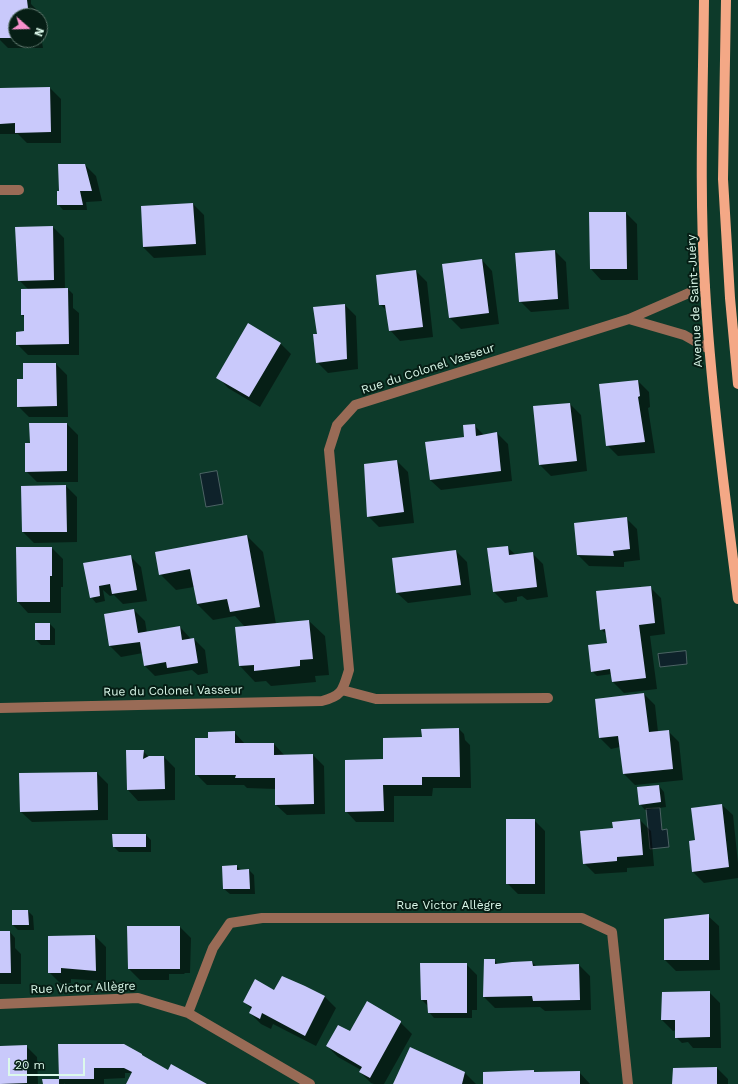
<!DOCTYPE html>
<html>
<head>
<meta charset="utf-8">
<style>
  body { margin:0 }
  #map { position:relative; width:738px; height:1084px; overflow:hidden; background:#0d3a2a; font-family:"Work Sans",sans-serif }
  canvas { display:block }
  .north { position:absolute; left:8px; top:8px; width:40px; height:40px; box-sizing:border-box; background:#061e15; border:1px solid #5c766b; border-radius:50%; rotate:110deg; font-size:11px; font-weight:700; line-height:16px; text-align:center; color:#dcf9eb }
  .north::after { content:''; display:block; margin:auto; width:14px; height:18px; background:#f890cc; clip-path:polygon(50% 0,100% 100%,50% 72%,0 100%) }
  .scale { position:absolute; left:8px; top:1058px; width:77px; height:18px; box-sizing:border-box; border:2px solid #dcf9eb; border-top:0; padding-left:5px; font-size:12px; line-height:14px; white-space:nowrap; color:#dcf9eb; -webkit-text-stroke:3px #061e15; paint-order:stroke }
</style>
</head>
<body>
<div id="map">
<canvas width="738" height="1084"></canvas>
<div class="north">N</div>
<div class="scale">20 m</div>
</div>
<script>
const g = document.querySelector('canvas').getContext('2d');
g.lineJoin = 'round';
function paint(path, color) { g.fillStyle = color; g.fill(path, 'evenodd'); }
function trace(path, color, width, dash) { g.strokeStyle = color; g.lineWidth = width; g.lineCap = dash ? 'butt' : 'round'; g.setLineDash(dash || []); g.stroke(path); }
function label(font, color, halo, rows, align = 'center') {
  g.font = font + ' "Work Sans",sans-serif'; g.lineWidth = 4; g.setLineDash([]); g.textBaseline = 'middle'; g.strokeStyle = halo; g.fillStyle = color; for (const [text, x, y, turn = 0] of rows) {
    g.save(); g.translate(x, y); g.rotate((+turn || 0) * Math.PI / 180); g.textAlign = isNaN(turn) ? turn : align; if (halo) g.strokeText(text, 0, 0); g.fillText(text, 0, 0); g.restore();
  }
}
const water = new Path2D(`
  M217 471 223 504 206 507 200 474Z
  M686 651 687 664 660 667 658 654Z
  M660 808 662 830 667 829 669 847 650 849 646 809Z`);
const shadow = new Path2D(`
  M0 0H31V4L37 10 38 16H16V40H40V30L43 48H8L0 40Z
  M50 88 61 99V143H27L18 134H0V89Z
  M85 165 96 176 102 201 86 202 87 210H63L58 204 60 192Z
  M193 204 204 215 206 255 154 258 143 247Z
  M626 213 637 224 638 280H601L591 269Z
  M53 227 64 238 65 289H68L73 294V308L79 313V355H28L17 344 27 332 25 318 22 315 28 289 19 280Z
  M555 251 566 262 569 309 531 312 520 301Z
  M482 260 492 271 499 324 461 329 450 318 443 265Z
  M416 271 427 282 433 337 400 341 390 330 387 310H386L380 304Z
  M345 305 356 316 358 369 328 373 317 362 318 335Z
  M280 343 291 354 260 407 228 388 218 377Z
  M24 364H56L67 375 68 417H29L18 406 24 382Z
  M638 381 649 392 650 407 648 408 655 453 618 456 607 445Z
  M570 404 581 415 587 471 551 476 540 465Z
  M67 424 78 435V482H37L26 471 31 444Z
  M474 425 484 435 497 433 508 444 512 481 441 490 430 480 466 438Z
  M397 461 408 472 414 523 379 527 368 516Z
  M66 486 77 497V542L34 543 23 532Z
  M626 518 637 529 640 560 624 562V567L589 566 578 555Z
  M247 536 263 552 276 624 309 621 325 636 329 675 315 676 316 682 271 686 266 681 255 682 240 666 245 627 235 616 213 620 197 604 194 587 176 590 160 574Z
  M507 547 516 555 532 553 543 564 548 597 527 600 522 596 517 597V601L505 603 494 592Z
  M52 548 63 559V587H61V613H28L18 602Z
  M456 551 467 562 471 595 408 603 397 593Z
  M130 556 141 567 147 601 123 604 114 595 110 596 103 590 105 601 96 603 91 597 87 577Z
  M650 587 661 598 665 634 650 636 657 689 624 693 613 682 612 674 597 676 592 671 608 646 607 635 601 629Z
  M134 610 145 621 147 633 180 627 191 639H194L205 650 208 673 198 675 192 670 155 676 144 665 143 653 121 657 110 646Z
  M50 624 55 629V645H41L36 640Z
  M644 694 655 705 658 732 668 731 679 742 683 780 635 785 624 774 620 747 611 749 600 738Z
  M459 729 464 734 465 740 470 745 471 788H433L432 796H394V822H356L346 811 384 760 422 738Z
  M234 732 245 744H274L285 756 313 755 324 766 325 814 287 815 276 805V789L247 788 244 785H207L196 774 209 739Z
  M143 751 149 757H164L175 768V800L138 801 128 790Z
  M97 773 108 784V820L32 822 21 812Z
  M659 786 664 792 666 807 645 810 640 804Z
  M722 805 733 815 738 863V878L704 883 693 872 696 841Z
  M534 820 545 831V894H518L507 883Z
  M640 820 651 831 654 866 627 868V872L595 874 584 863 614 829Z
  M113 835H146L151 840V852H119L114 847Z
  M236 866 241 870H249L254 875 255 894H230L224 889Z
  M28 911 33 916 34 930H18L13 925Z
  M708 916 719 926 720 970 676 971 665 960Z
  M180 927 191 938 190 973H184L185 974H169V980H140L129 969Z
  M0 932H10L15 938V948L21 954V984H0Z
  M95 936 106 947V981L71 979V983H60L49 972Z
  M494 960 499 965 532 962 536 966 579 965 590 976 591 1010 545 1011 540 1007 495 1008 484 997Z
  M466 964 477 975V1010H472V1018H434L429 1012V1007L422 1000Z
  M305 986 325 997 336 1008 316 1046 273 1024 271 1029 261 1024 250 1013 252 1009 244 1002 275 991Z
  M709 992 720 1003 721 1048H693L688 1042 682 1043 676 1037V1030L673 1031 662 1020Z
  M400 1022 412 1034 384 1084H374L371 1083 360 1072 361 1070 338 1057 327 1046Z
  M59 1045 168 1071 205 1084H127L133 1074 131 1073H125V1078L104 1079V1084H65L64 1083V1084H44V1080H60Z
  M26 1046 37 1057 38 1084H0V1047Z
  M410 1048 465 1073 476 1084H394Z
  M717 1068 728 1079V1084H673Z
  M533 1071 535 1073 579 1072 590 1084H484Z`);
const building = new Path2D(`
  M0 0H27L29 16H16V38H0Z
  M50 87 51 132 15 133V123L0 124V88Z
  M58 164H85L92 191H80L83 205H57V191H59Z
  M193 203 196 244 143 247 141 206Z
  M589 212H626L627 269H590Z
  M53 226 54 280 18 281 15 227Z
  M555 250 558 299 519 302 515 253Z
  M482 259 489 313 449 318 442 264Z
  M416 270 423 327 389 331 385 305H379L376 275Z
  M68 288 69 344 16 345V332L24 331V315H21V289Z
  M345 304 347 359 316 363 313 334H317L313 307Z
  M248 323 281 343 249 397 216 378Z
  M23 363H56L57 406 17 407V379H23Z
  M638 380 640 396 638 397 645 442 606 446 599 384Z
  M570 403 577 461 539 465 533 406Z
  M29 423H67V471L25 472V443H30Z
  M475 424 476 436 497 432 501 471 430 480 425 442 464 437 463 425Z
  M397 460 404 512 367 517 364 464Z
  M66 485 67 532H22L21 486Z
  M627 517 630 549 613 551 614 556 577 555 574 523Z
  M247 535 260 607 230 612 227 599 197 604 190 569 159 575 155 552Z
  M508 546 509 555 533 552 537 587 493 592 487 548Z
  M16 547H52V576H50V602H17Z
  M456 550 461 585 396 593 392 558Z
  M131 555 137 590 112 594 110 584 99 586 100 596 90 598 83 563Z
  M651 586 655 623 639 625 646 678 612 682 610 669 591 672 588 645 607 643 605 629 600 630 596 591Z
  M134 609 138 633 180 626 182 640 194 638 198 663 167 668 166 662 144 666 140 642 109 646 104 614Z
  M309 620 313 659 300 660V666L254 671V665L239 666 235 627Z
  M35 623H50V640H35Z
  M644 693 649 732 669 730 673 769 623 774 618 736 599 738 595 699Z
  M459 728 460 777H422V785H383L384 811 345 812V760L383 759V738L422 737 421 729Z
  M235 731V743H274V755L313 754 314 804 275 805V778H235L236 775H195V738H208V732Z
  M126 750H144L143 759 149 756H164L165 789 127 790Z
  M97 772 98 810 20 812 19 773Z
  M659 785 661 802 639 805 637 787Z
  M722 804 729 867 692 872 689 841 695 840 691 808Z
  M506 819H535V884H506Z
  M640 819 643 855 617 857V861L583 864 580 831 613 828 612 822Z
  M112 834H146V847H113Z
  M237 865V870L249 869 250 889H223L222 866Z
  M12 910H28L29 925H12Z
  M709 914V960H664V919Z
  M127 926H180V969H128Z
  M0 931H10L11 973H0Z
  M95 935 96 971 61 968V973H48V936Z
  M484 959H495V964L512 962 532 961 533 966 579 964 580 1000 533 1001 532 996 483 997Z
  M420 963H467V1013H428L427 1000H421Z
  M282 976 305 986 325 996 305 1036 262 1013 260 1019 249 1013 252 1007 243 1002 255 979 274 990Z
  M710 991V1037L675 1038V1020H661L662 992Z
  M367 1001 401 1021V1022L370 1078 359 1072 362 1067 326 1046 338 1025 350 1031Z
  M58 1044H124L142 1054V1055L168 1070 171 1064 207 1084H126L132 1072 124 1068H94V1079H59Z
  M27 1045V1083L0 1084V1046Z
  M410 1047 465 1072 462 1084H393Z
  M717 1067V1084H672L673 1068Z
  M534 1070V1072L580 1071V1084H483V1072Z
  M42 1079H59V1084H43Z`);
const minor = new Path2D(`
  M0 190H19
  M629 319 684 335 709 349
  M342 690 376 699 548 698
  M0 708 322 701C343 696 343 689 349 670L329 450 337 425 355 405 629 319 705 286
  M0 1004 138 998 188 1013 310 1084
  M188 1013 213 948 230 923 262 918H582L612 932 628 1084`);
const major = new Path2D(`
  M704 0C703 96 699 191 705 287 711 391 725 495 738 599
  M726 0 723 179 730 298 738 384`);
const streetNames = [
  ["Avenue de Saint-Juéry",695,301,-93],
  ["Rue du Colonel Vasseur",428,369,-18],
  ["Rue du Colonel Vasseur",173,691,-1],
  ["Rue Victor Allègre",449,905],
  ["Rue Victor Allègre",83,988,-2]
];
paint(water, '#0e222a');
trace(water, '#4c6264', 1);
paint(shadow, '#0007');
paint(building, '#c9c9fb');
trace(minor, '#996b56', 10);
trace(major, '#f4a886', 10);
label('12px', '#dcf9eb', '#061e15', streetNames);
</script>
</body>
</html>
